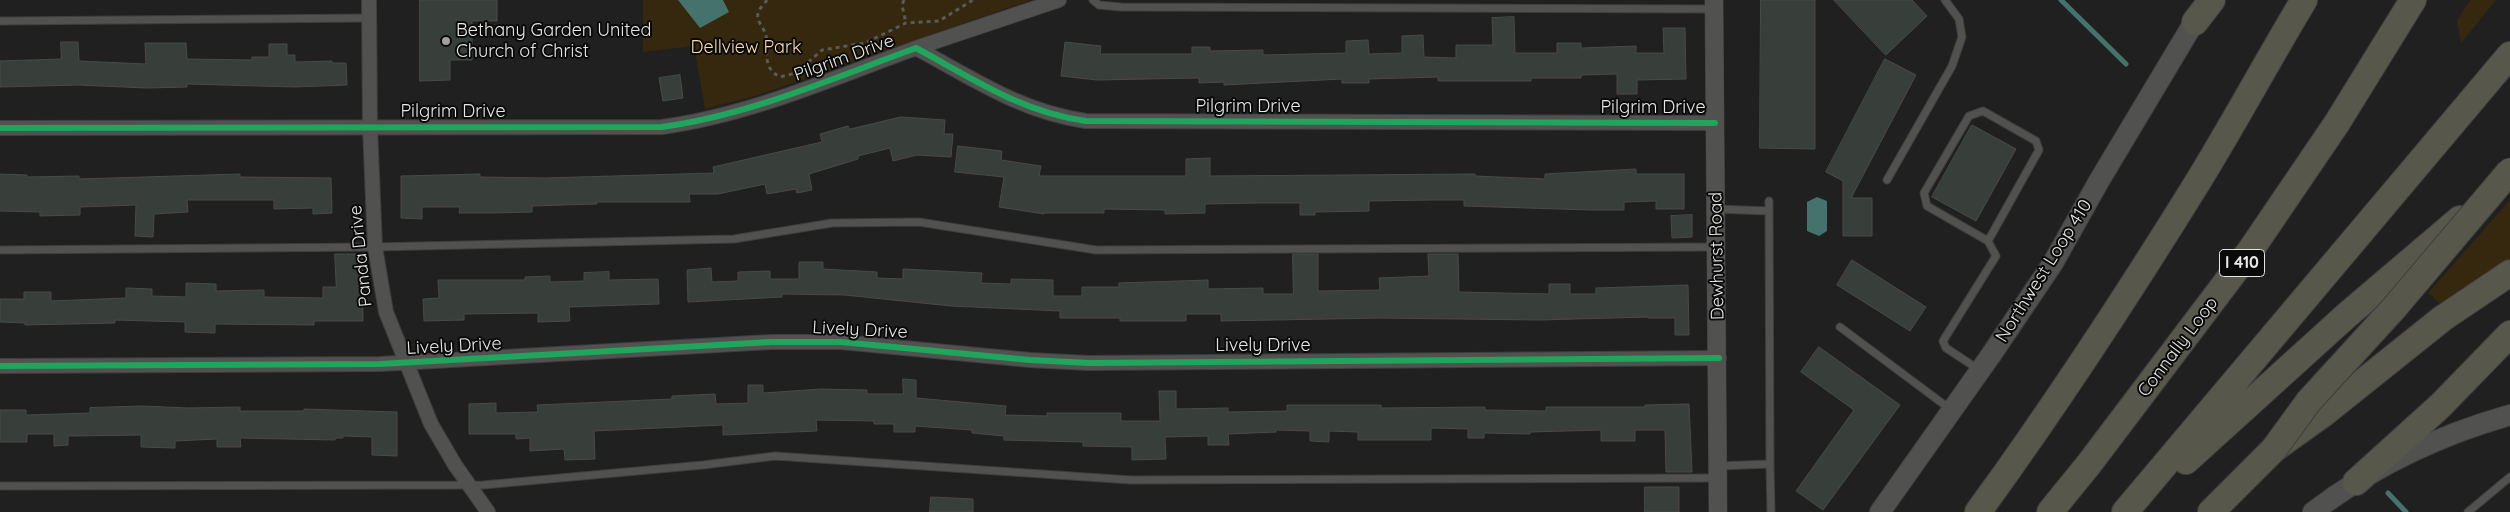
<!DOCTYPE html>
<html>
<head>
<meta charset="utf-8">
<style>
  body { margin:0 }
  canvas { display:block; background:#1f201f }
</style>
</head>
<body>
<canvas width="2510" height="512"></canvas>
<script>
const g = document.querySelector('canvas').getContext('2d');
g.lineJoin = 'round';
function paint(path, color) { g.fillStyle = color; g.fill(path, 'evenodd'); }
function trace(path, color, width, dash) { g.strokeStyle = color; g.lineWidth = width; g.lineCap = dash ? 'butt' : 'round'; g.setLineDash(dash || []); g.stroke(path); }
function label(font, color, halo, rows, align = 'center') {
  g.font = font + ' Quicksand,sans-serif'; g.lineWidth = 4; g.setLineDash([]); g.textBaseline = 'middle'; g.strokeStyle = halo; g.fillStyle = color; for (const [text, x, y, turn = 0] of rows) {
    g.save(); g.translate(x, y); g.rotate((+turn || 0) * Math.PI / 180); g.textAlign = isNaN(turn) ? turn : align; if (halo) g.strokeText(text, 0, 0); g.fillText(text, 0, 0); g.restore();
  }
}
const green = new Path2D(`
  M643 0H1030L755 96 705 109 694 46 643 52Z
  M2470 0H2496L2461 43 2457 21Z
  M2510 200V262L2444 307 2428 293Z`);
const water = new Path2D(`
  M678 0H723L729 12 700 28Z
  M1817 197 1827 201V231L1819 236 1807 231V202Z`);
const stream = new Path2D(`
  M2061 0 2126 64
  M2388 493 2406 512`);
const building = new Path2D(`
  M420 0H497V21H472V60H450V80L420 81Z
  M1761 0H1815V149L1760 148Z
  M1834 0H1912L1927 16 1886 55Z
  M1514 17 1515 53H1557V43H1581V48L1636 46V53H1664L1663 28H1685L1686 79 1637 80V94H1617V74L1581 75V78H1531V81H1438V77L1369 79V83H1342V79L1224 85V82L1199 83V78L1097 80 1061 76 1065 42 1101 46 1100 54H1192V47H1210V51L1263 50V55L1346 53V41L1368 40 1369 54 1402 53V36L1423 35 1424 57 1456 58V45H1493L1492 18Z
  M61 42H78L79 61 146 64 145 43H186L187 59 252 60V57H269V44H287V55H295V62L332 61V63H346L347 85 295 87 187 84V87L146 88 79 85 0 87V61L61 59Z
  M1885 59 1916 75 1851 198H1872V236H1843V181L1826 172Z
  M680 75 683 98 663 101 659 78Z
  M901 117 945 120 944 134H953L951 157 917 155 893 161 890 148 858 156V159L809 174 812 190 797 193 796 189 767 194 765 184 718 194H689L690 202H596L597 204 532 206V212L492 213H459L460 207H422V219L401 218V176L480 174V177L545 178 714 173 713 167 822 142 820 134 848 126 849 129Z
  M1972 125 2016 149 1976 221 1932 197Z
  M958 146 1002 151 1001 160 1041 166 1039 176H1186V159L1210 158V176L1475 174V176L1545 179V174L1636 169V174H1684V209H1656V201L1624 202V210H1591L1464 206V200H1431L1369 201V211L1315 212V215H1300V203H1258L1205 204V213L1165 214V210L1104 209V213H1044V214L999 207 1004 177 955 172Z
  M0 174 27 175V177L79 176V179L240 174V177L331 178 332 213 313 214V208L274 209V200H187L188 212 154 214 153 237 135 236 136 205 80 207V215L40 216V212L0 211Z
  M1692 215V237L1672 238 1671 216Z
  M335 254H362L363 321H314V325L215 324V333L185 332V322L115 320V323L25 325V323L0 322V299H24V292H51V301L126 298V288L152 289V296L186 297V283L216 284V291L264 290V297L323 298V287H336Z
  M1293 254H1318V291L1380 290 1379 278 1429 276 1428 254H1458L1459 292 1549 294V284H1570V294H1596V288L1688 285 1689 335H1675V318H1648V317L1539 320 1380 318 1221 321V314H1186V321H1120V318H1060V311L951 306 845 295 782 294V297L688 302 687 270 711 268 712 282 738 281V272L770 271V279H799V262H823V269L877 272V278L903 279V269L982 273 981 283 1011 284V279L1053 280V296H1082V287H1119V283L1208 280V289L1263 288V294H1293Z
  M1852 260 1926 307 1910 331 1837 285Z
  M609 272V280L658 279 659 304 569 307 570 321 538 322V313L464 314V320L424 321 423 299 439 298 438 280H525V277L550 276V282L584 281V273Z
  M1819 347 1900 405 1823 510 1796 491 1854 410 1801 372Z
  M903 379 916 380V398L1006 406 1005 415 1047 416V413H1121V421H1160L1159 391H1176V409L1228 408V412L1287 411V405H1381V408L1485 407V410L1546 411V407H1645V405L1689 404 1692 472H1666L1665 430H1635V441H1601V430L1530 432V434L1484 433V438H1468V429L1431 428V440H1358V432L1329 431V442L1310 441V431L1276 430V432L1228 434 1229 445H1208V436L1165 437 1166 459 1132 460V447L1083 446V442L1004 440V436L972 433V430L915 426V432H894V424H874V421L816 420 817 431 723 435V425L594 431 595 459 565 460 564 449 530 451V438L516 439V434H469V404L496 403V413L538 412 537 405 672 399V396L715 394 716 404 748 403V385H763V393L821 389 867 390V394H903Z
  M142 406 188 408 240 407V411H304V409L397 412V456L372 455V437L343 436V438H335V440L240 438 241 447H217V439L175 441V448L141 447V435L68 436V445L54 446V434H27V442H0V410H26V415L90 413V408Z
  M1645 487H1679V512H1645Z
  M931 497 973 499V512H930Z`);
const path = new Path2D(`
  M767 0C764 4 759 9 758 13 756 21 764 28 766 35 769 52 761 67 780 77L796 73 822 50 865 43 906 23 939 21 973 0
  M904 0 902 5 906 23`);
const service = new Path2D(`
  M1093 0 1099 5 1121 7 1713 9
  M0 21 369 18
  M1887 180 1952 66 1962 37 1959 19 1945 0
  M1769 201 1770 464
  M1717 209 1769 211
  M0 250 375 247 734 239 832 223 919 222 1096 250 1717 247
  M1840 327 1950 409
  M1978 369 1946 348 1943 341 1996 256 1988 241 2039 150 2036 141 1983 111 1969 116 1924 193 1927 206 1988 241
  M1718 466 1770 464 1771 512
  M0 486 483 485 703 465 775 456 1131 480 1717 478
  M2468 512 2510 477`);
const minor = new Path2D(`
  M369 0 370 127 375 247 386 312 431 424 455 465 488 512
  M916 48 1059 0
  M0 128 662 127C750 115 833 78 916 48 972 78 1021 112 1086 121L1715 123
  M0 366 380 364 771 342H841L1030 360 1089 363 1719 358`);
const tertiary = new Path2D(`
  M1714 0 1718 512`);
const secondary = new Path2D(`
  M1880 512 1991 355 2053 263 2099 181 2202 9
  M2313 512C2372 467 2439 435 2510 415`);
const motorway = new Path2D(`
  M2195 22 2212 0
  M2186 461 2347 315 2460 219
  M2356 482 2440 406 2510 334
  M1978 512C2056 405 2129 293 2199 180 2235 121 2268 60 2304 0
  M2050 512 2089 464 2250 251 2337 123 2413 0
  M2125 512 2510 55
  M2211 512 2274 449 2323 414 2443 318 2510 273`);
const motorwayBridge = new Path2D(`
  M2274 449 2309 401 2394 308 2510 171`);
const cycleway = new Path2D(`
  M0 128 662 127C750 115 833 78 916 48 972 78 1021 112 1086 121L1715 123
  M0 366 380 364 771 342H841L1030 360 1089 363 1719 358`);
const markers = [
  [446,41,5,"#a1a2a0"]
];
const shields = [
  [2242,263,45]
];
const shieldNames = [
  ["I 410",2242,263]
];
const poiNames = [
  ["Bethany Garden United",456,31],
  ["Church of Christ",456,52]
];
const parkNames = [
  ["Dellview Park",746,48]
];
const streetNames = [
  ["Pilgrim Drive",844,58,-20],
  ["Pilgrim Drive",1248,107],
  ["Pilgrim Drive",1653,108],
  ["Pilgrim Drive",453,112],
  ["Panda Drive",361,256,-96],
  ["Dewhurst Road",1717,256,-91],
  ["Northwest Loop 410",2044,271,-58],
  ["Lively Drive",860,330,3],
  ["Lively Drive",454,346,-3],
  ["Lively Drive",1263,346],
  ["Connally Loop",2178,347,-53]
];
paint(green, '#36270f');
paint(water, '#45726c');
trace(stream, '#45726c', 5);
paint(building, '#383f3b');
trace(building, '#484948', 1);
trace(service, '#3d3e3d', 9);
trace(minor, '#3d3e3d', 16);
trace(tertiary, '#3d3e3d', 19);
trace(secondary, '#3d3e3d', 22);
trace(motorway, '#3d3e3d', 28);
trace(path, '#595a59', 3, [4, 4]);
trace(service, '#515250', 7);
trace(minor, '#515250', 14);
trace(tertiary, '#515250', 18);
trace(secondary, '#515250', 20);
trace(motorway, '#58574c', 26);
trace(motorwayBridge, '#3d3e3d', 28, []);
trace(motorwayBridge, '#58574c', 26);
trace(cycleway, '#20a55d', 6);
for (const [x, y, r, color] of markers) { const dot = new Path2D(); dot.arc(x, y, r, 0, 2 * Math.PI); g.fillStyle = color; g.fill(dot); trace(dot, '#090a09', 2); }
for (const [x, y, w] of shields) { const box = new Path2D(); box.roundRect(x - w / 2, y - 13.5, w, 27, 4); g.fillStyle = '#090a09'; g.fill(box); trace(box, '#e7e8e6', 1); }
label('bold 16px', '#e7e8e6', null, shieldNames);
label('18px', '#e7e8e6', '#090a09', poiNames, 'left');
label('18px', '#f9d9ad', '#090a09', parkNames);
label('18px', '#e7e8e6', '#090a09', streetNames);
</script>
</body>
</html>
